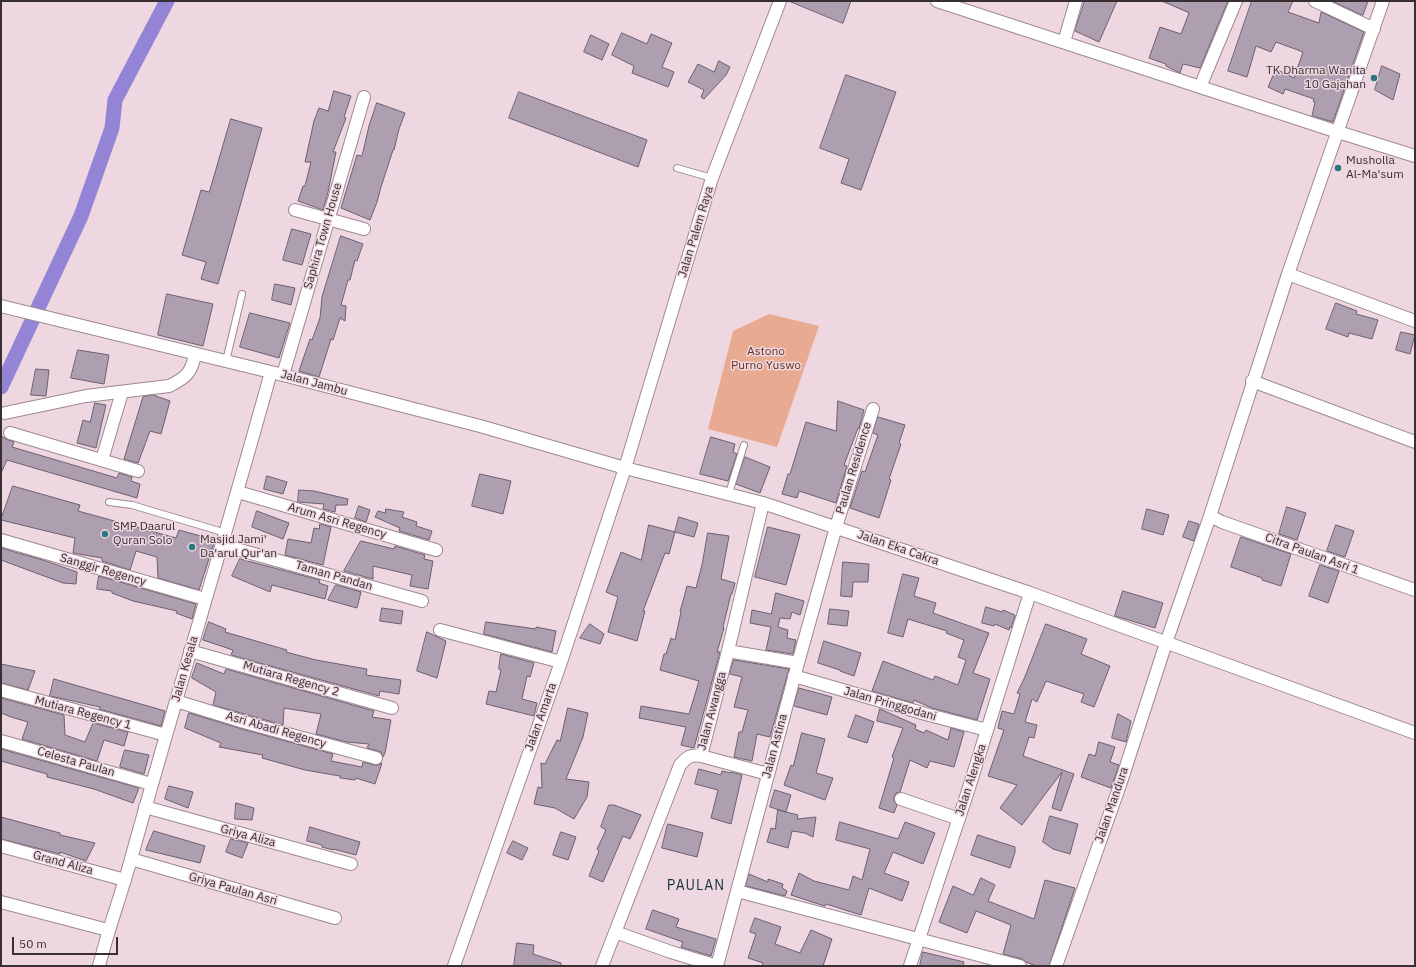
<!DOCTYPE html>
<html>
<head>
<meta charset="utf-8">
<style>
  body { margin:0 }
  #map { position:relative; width:1416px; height:967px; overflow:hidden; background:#eed7e1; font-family:"IBM Plex Sans",sans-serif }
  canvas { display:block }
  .frame { position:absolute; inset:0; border:2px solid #382f33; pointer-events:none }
  .scale { position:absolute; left:12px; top:937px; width:106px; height:18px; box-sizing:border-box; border:2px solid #382f33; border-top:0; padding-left:5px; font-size:12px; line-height:14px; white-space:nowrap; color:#382f33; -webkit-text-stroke:3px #eed7e1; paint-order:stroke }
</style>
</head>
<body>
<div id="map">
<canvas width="1416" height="967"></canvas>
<div class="frame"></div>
<div class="scale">50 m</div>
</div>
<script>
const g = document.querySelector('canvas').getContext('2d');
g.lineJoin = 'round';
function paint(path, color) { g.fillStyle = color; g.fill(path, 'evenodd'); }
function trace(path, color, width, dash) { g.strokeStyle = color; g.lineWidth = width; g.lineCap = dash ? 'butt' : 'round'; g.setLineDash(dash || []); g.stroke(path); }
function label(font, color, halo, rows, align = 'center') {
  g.font = font + ' "IBM Plex Sans",sans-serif'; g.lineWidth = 3; g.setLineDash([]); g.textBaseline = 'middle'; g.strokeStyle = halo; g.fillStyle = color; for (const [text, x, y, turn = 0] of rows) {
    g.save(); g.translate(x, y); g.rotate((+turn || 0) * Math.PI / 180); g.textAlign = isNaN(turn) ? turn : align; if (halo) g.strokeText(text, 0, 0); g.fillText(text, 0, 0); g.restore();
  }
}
const green = new Path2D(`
  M769 314 819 326 777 447 708 429 733 331Z`);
const canal = new Path2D(`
  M1 387 81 216 112 128 115 100 167 1`);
const building = new Path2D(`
  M789 1H851L843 23Z
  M1085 1H1117L1099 42 1075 31Z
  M1162 1H1228L1200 68 1183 64 1180 73 1166 66V64L1149 58 1160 27 1181 34 1189 13Z
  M1252 1H1293L1288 12 1319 23 1321 12 1364 32 1333 122 1312 116 1315 102 1313 101 1314 99 1285 89 1283 94 1268 87 1276 69 1294 78 1303 52 1276 42 1271 52 1256 46 1247 77 1228 71Z
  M1332 1H1368L1363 15Z
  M622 33 647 44 651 34 672 43 662 67 674 72 668 87 632 73 634 66 612 55Z
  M591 35 609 44 602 60 584 52Z
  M719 61 730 67 726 75 704 99 701 97 704 90 688 82 698 64 714 72Z
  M1382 66 1400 74 1393 100 1375 90Z
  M846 75 896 92 861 190 841 183 849 159 820 148Z
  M334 91 351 96 344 117 346 118 333 152H336L328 192 323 210 298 201 303 186H305L311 162H305L314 121 319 108 328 111Z
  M519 92 647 140 638 167 509 118Z
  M377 103 405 113 399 129 394 150H393L381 187 377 202 370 220 341 208 357 155 362 156 369 126Z
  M231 119 262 128 218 284 201 279 206 262 182 255 201 190 209 192Z
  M292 229 311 234 302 265 283 260Z
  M341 236 363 244 357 261 355 260 350 280H348L341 305 346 306 345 321 340 318 333 340 331 339 319 377 299 371 310 339 312 340 320 318 322 297Z
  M275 284 295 288 291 305 272 300Z
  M167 294 213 304 203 346 158 335Z
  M1336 303 1357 311 1356 314 1378 320 1372 339 1349 333 1348 337 1326 329Z
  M250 313 290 323 279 358 240 347Z
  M1401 332 1415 335 1410 354 1396 350Z
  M78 350 109 355 104 384 71 378Z
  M36 369 49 370 46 396 31 395Z
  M153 395 170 401 161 434 150 431 138 463 124 459 143 397Z
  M838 401 864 410 859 429 858 428 844 465 847 466 836 503 799 491 797 498 782 494 788 474H790L806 422 836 431Z
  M95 403 106 405 96 448 77 443 83 420 90 422Z
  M878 417 905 425 899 443 901 444 889 479 891 480 879 518 850 508 862 471 865 472 878 435 873 433Z
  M1 436 8 440 14 442 12 447 117 478 119 473 132 477 131 481 140 484 137 498 7 460 1 473Z
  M711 437 735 444 733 452 737 454 728 481 700 474Z
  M745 457 770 467 760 493 736 484Z
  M480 474 511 481 503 514 472 506Z
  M267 476 287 482 283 494 264 489Z
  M13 486 80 505 78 511 176 538 179 530 215 540 199 590 158 578 157 557 136 551 130 570 102 561V558L73 553 75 538 1 520Z
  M299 490 314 491 348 499 347 505H336L335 512 323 509 324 504 298 502Z
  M359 506 370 510 366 522 355 518Z
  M1287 507 1306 513 1297 540 1279 534Z
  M386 509 404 512 402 517 417 522 416 526 432 531 429 540 399 531 400 528 375 517 378 511 385 513Z
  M1147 509 1169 515 1163 535 1142 529Z
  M257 511 289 523 283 539 252 527Z
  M679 517 698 523 694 537 675 532Z
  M1189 521 1199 524 1194 541 1183 537Z
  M320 524 331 527 323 565 285 555 288 539 311 543 314 528 319 529Z
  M649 525 675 532 669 554 665 553 643 611H645L637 641 608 632 618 597 606 592 621 552 641 560Z
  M1336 525 1354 531 1345 557 1327 551Z
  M768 527 800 535 786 585 755 577Z
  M708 533 729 536 721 579 735 583 732 594H731L723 627 724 628 717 652H720L694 748 681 745 686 727 639 718 641 706 689 714 699 681 660 670 664 654H666L671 638 675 640 681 612H680L687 586 696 588 702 565Z
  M1241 537 1291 554 1281 586 1262 580V578L1231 567Z
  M361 541 394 549 395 546 425 555 424 559 433 561 428 589 410 586 412 575 373 566V579L344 571Z
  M1 548 46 561 77 572 76 584 63 583 1 560Z
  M240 559 320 580 319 583 328 586 325 599 272 585 270 592 232 576Z
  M843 562 869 564 868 582H853L852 597 841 596Z
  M1320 565 1339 571 1328 603 1309 596Z
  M903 574 919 578 914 596 936 603 933 613 989 633 973 673 990 679 977 720 932 708 914 700 913 703 872 691 883 661 933 680 935 676 958 685 966 660 958 657 964 640 946 633 947 631 908 619 903 637 888 633Z
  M99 576 196 604 192 619 176 613 177 611 133 601 112 593V591L97 589Z
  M336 585 361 592 357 608 328 600Z
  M1123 591 1163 603 1155 628 1115 616Z
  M776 593 804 601 800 615 792 612 790 619 780 618 778 627 788 630 787 638 796 640 793 654 766 650 771 627 750 623 752 610 771 614Z
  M986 607 1002 612 1003 610 1015 615 1011 628 1010 627 1009 630 995 624 994 626 982 623Z
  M382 608 403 611 401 624 380 621Z
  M830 609 849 611 847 626 828 624Z
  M209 622 226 629 225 632 287 650 286 652 316 660 367 669 366 675 401 680 399 694 380 691 379 696 231 655 233 650 203 640Z
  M486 622 536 629V627L556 631 552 652 484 634Z
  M590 624 604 634 600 644 580 638Z
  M1046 624 1087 639 1081 654 1110 666 1094 707 1081 702 1084 694 1046 681 1037 702 1032 699 1025 722 1037 725 1034 738 1029 737 1023 756 1074 774 1061 811 1052 808 1062 772 1022 825 1000 808 1017 785 988 776 1004 730 998 728 1002 711 1014 714 1020 694 1017 693 1024 679Z
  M427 632 446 641 437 678 417 671Z
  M824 641 861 653 854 676 840 671V670L818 663Z
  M501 654 534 663 530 677 527 676 522 699 537 703 534 716 486 704 489 691 496 692 501 670 499 669Z
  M734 660 789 669 770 737 757 734 752 761 734 757 739 732H742L748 710 734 707 742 677 730 674Z
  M197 663 224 674 226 669 374 711 372 717 391 720 385 753 383 757 381 752 367 748 369 744 347 742 316 734 321 714 284 708 283 725 213 705 216 692 192 678Z
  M1 664 35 671 28 690 1 683Z
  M54 679 165 711 161 726 99 709 100 707 50 696Z
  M799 688 832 697 827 715 794 706Z
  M1 698 64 715 65 735 85 742 93 723 128 732 124 746 104 740 97 761 22 739 28 722 11 717 1 713Z
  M568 708 588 713 583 737 566 779 589 782 587 797 574 819 555 808 534 804 538 787 542 788 541 763 545 764 557 740 560 741Z
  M880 709 916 725 915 729 924 733 926 730 948 740 951 728 964 732 954 767 930 761 927 768 910 760 900 792 896 793 894 797V801L897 805 894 813 879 808 894 758 892 757 903 728 877 721Z
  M189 713 242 729 333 754 331 761 362 767 363 762 374 765H378L382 763 375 784 356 778 355 780 340 778V776L305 770 262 758 263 755 219 747 221 743 185 728Z
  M1118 714 1131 721 1126 742 1112 738Z
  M856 715 874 722 867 743 848 737Z
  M802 733 825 739 816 773 833 778 825 800 784 785 791 765 793 766Z
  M1099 742 1115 747 1110 762 1119 765 1111 788 1081 777 1089 754 1095 756Z
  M1 749 139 788 133 803 94 789 47 777V774L1 761Z
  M125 750 149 755 144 774 120 767Z
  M699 769 721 775 722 771 731 773V772L742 775 731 824 711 818 718 790 695 784Z
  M169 786 193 792 188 808 165 799Z
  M775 790 791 795 786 812 770 807Z
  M236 803 254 808 252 820 235 819Z
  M609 805H614L641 815 630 839 623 836 603 882 589 876 599 851 597 849 606 830 601 827Z
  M778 810 798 815 797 819 816 817 813 837 805 833 792 831 788 848 767 842 771 828 775 829Z
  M1050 816 1078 824 1070 854 1053 849 1043 842Z
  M1 817 60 833V835L95 843 86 861 60 852V854L1 839Z
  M840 822 898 839 905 822 935 833 923 864 893 852 884 873 909 882 902 901 869 888 861 915 826 904 825 906 812 902 791 895 799 873 814 881 849 890 853 876 862 880 870 849 836 840Z
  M668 824 703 833 697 857 662 848Z
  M310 827 360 842 356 855 333 849V850L322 847V845L307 841Z
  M154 831 205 846 200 863 146 850Z
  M561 832 576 837 568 860 553 855Z
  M978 835 1015 847V852L1010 868 971 855Z
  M231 839 248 843 242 858 226 852Z
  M513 841 528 848 522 860 507 853Z
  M749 874 768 882V879L783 884 782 888 787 891 785 896 746 886Z
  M981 878 995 885 988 901 1034 919 1045 880 1075 888 1049 966H1036L1026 962 1022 959 1003 954 1011 925 976 911 967 933 939 922 953 886 973 895Z
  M653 910 679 919 676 927 716 939 711 956 681 947 683 942 646 929Z
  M755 918 781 927 775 944 800 953 811 930 832 939 823 966H762L763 963 748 958 756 934 750 932Z
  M517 943 534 945 533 954 561 963V966H514Z
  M923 952 964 962 963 966H920Z`);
const lane = new Path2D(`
  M677 168 712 178
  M226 361 242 294
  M729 493 744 445
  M109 502 132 505 226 533`);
const street = new Path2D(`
  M937 1 1338 132 1415 156
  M1315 1 1374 29
  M1064 42 1076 1
  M1200 87 1236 1
  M295 210 364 229
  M1288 274 1415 321
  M1 306 283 375 480 426 625 468 763 503 1030 593 1415 733
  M283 375 364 97
  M1252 381 1415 442
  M5 413 86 396 169 386C186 378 192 372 195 354
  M10 433 138 471
  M102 460 122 392
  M238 492 436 550
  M1210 516 1222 522 1415 590
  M1 540 205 599
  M222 545 422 601
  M440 630 561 662
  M190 651 392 708
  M728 651 798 663
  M794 676 929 715 987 730
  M1 690 166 735
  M176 701 244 722 376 758
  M1 741 151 784
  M701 756 768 774
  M901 799 959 819
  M145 807 351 864
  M1 846 125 880
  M131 859 335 918
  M737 891 1020 966
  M1 902 108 930
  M615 932 671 952 717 966
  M99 966C108 930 121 895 131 859 176 696 226 535 271 372
  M454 966 561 662 625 468 712 178 780 1
  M602 966 680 765C687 757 691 754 701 756L728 651 763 503
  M717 966 798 663 836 527 873 409
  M910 966 967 794 1030 593
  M1056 966 1120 785 1166 643 1210 516 1288 274 1383 1`);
const markers = [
  [1374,78,4,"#2e7580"],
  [1338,168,4,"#2e7580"],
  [105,534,4,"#2e7580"],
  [192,547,4,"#2e7580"]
];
const poiNames = [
  ["TK Dharma Wanita",1366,71,"right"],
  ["10 Gajahan",1366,85,"right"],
  ["Musholla",1346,161],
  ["Al-Ma'sum",1346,175],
  ["SMP Daarul",113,527],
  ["Quran Solo",113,541],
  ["Masjid Jami'",200,540],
  ["Da'arul Qur'an",200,554]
];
const streetNames = [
  ["Jalan Palem Raya",696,232,-73],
  ["Saphira Town House",323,236,-74],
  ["Jalan Jambu",314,383,15],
  ["Paulan Residence",854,468,-73],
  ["Arum Asri Regency",337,521,16],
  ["Jalan Eka Cakra",898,548,19],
  ["Citra Paulan Asri 1",1312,554,20],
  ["Sanggir Regency",103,570,16],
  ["Taman Pandan",334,576,16],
  ["Jalan Kesala",185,669,-74],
  ["Mutiara Regency 2",291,679,16],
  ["Jalan Pringgodani",890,704,16],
  ["Jalan Awangga",712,711,-75],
  ["Mutiara Regency 1",83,713,15],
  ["Jalan Amarta",541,717,-70],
  ["Asri Abadi Regency",276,730,16],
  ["Jalan Astina",775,746,-75],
  ["Celesta Paulan",76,762,16],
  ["Jalan Alengka",971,780,-72],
  ["Jalan Mandura",1112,805,-71],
  ["Griya Aliza",248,836,15],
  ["Grand Aliza",63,863,15],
  ["Griya Paulan Asri",233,889,16]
];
const parkNames = [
  ["Astono",766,352],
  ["Purno Yuswo",766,366]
];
const quarterNames = [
  ["PAULAN",696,886]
];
paint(green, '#e8aa90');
trace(canal, '#9484d6', 15);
paint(building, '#ad9fb0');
trace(building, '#6c5f6f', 1);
trace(lane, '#9d8892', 8);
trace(street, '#9d8892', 14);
trace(lane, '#fff', 6);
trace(street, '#fff', 12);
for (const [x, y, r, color] of markers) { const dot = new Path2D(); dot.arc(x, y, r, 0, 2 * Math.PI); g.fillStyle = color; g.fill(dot); trace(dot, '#eed7e1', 1.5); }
label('12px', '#382f33', '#eed7e1', poiNames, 'left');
label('12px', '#382f33', '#eed7e1', streetNames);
label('12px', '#6a3116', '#eed7e1', parkNames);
g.letterSpacing = '1px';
label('14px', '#13353a', '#eed7e1', quarterNames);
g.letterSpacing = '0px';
</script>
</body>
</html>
